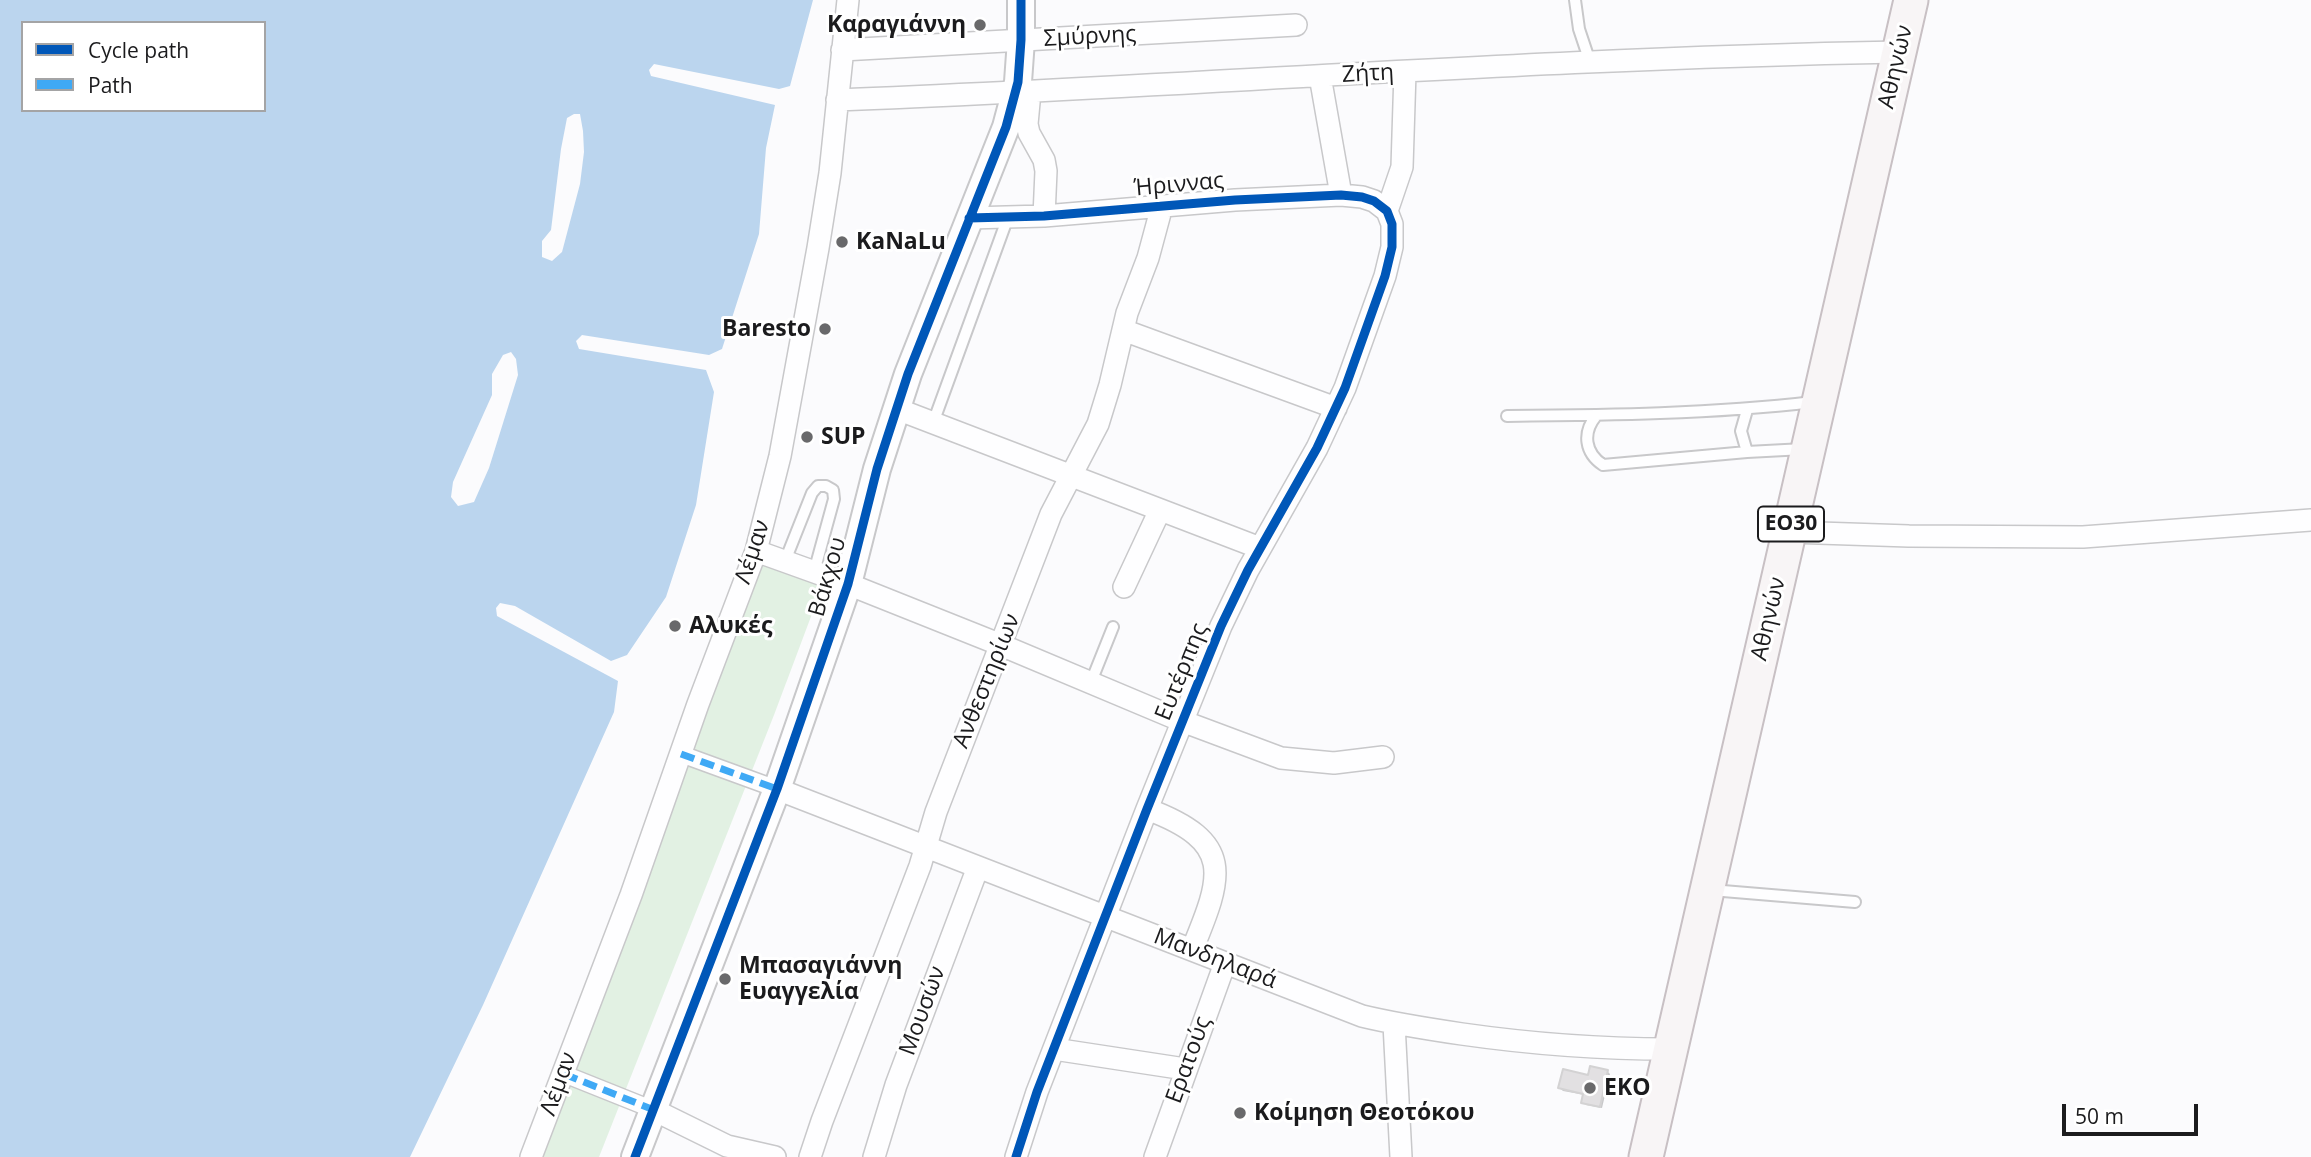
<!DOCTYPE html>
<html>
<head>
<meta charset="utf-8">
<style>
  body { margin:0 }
  #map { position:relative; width:2311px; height:1157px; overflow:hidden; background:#fbfbfd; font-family:"Open Sans",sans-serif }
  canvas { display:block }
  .legend { position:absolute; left:21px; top:21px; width:245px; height:91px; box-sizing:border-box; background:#fff; border:2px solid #a4a4a5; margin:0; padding:9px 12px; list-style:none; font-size:21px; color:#1b1b1d }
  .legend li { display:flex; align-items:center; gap:14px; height:35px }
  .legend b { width:35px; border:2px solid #a4a4a5 }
  .scale { position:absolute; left:2062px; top:1104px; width:136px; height:32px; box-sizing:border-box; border:4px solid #1b1b1d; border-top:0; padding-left:9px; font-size:21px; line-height:24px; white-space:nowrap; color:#1b1b1d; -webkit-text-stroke:5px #fff; paint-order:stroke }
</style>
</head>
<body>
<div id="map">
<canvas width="2311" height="1157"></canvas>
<ul class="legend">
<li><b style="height:9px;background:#0057b8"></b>Cycle path</li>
<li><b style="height:9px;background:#3fa9f5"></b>Path</li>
</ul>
<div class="scale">50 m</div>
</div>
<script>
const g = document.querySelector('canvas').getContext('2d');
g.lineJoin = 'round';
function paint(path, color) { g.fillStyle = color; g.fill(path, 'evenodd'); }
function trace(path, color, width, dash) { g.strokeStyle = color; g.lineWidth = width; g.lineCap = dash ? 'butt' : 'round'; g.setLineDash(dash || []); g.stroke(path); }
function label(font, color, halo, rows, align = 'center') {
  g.font = font + ' "Open Sans",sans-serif'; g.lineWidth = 6; g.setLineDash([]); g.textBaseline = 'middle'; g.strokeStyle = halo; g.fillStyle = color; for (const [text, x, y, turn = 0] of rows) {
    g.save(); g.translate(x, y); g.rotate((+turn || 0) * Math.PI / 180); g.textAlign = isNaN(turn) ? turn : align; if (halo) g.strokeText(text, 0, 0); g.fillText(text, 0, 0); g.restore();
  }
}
const green = new Path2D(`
  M759 556 824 582 774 715 599 1157H539Z`);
const water = new Path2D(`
  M0 0H813L790 86 779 89 654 64 649 70 651 76 775 105 766 148 759 234 722 349 709 355 582 335 576 341 579 349 706 370 714 392 696 505 666 597 627 655 611 661 515 606 500 603 496 608 497 616 618 681 614 712 483 1005 410 1157H0ZM23 23H264V110H23Z`);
const pier = new Path2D(`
  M574 114H580L583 131 584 152 580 184 562 252 552 261 542 257V241L551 230 561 149 567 118Z
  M511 352 516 359 518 375 489 468 474 502 458 506 451 497 453 482 492 395V374L503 355Z`);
const shadow = new Path2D(`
  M1607 1071 1610 1074 1602 1108 1586 1105 1583 1102 1585 1095 1563 1091 1560 1088Z`);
const building = new Path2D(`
  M1590 1066 1608 1070 1600 1107 1581 1103 1583 1094 1558 1088 1563 1069 1588 1075Z`);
const service = new Path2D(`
  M1575 0 1579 29 1590 62
  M1747 410 1741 431 1747 452
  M1507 416C1609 415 1711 414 1813 402
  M1596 416C1582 433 1585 453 1603 465L1747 452 1804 449
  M933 423 1008 217
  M785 561 812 493 818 486H826L833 490 834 499 814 572
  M1091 682 1113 627
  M1711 890 1855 902`);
const pedestrian = new Path2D(`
  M681 754 777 789
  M564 1074 654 1110`);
const minor = new Path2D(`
  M842 50 1296 25
  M1320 76 1341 195
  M1030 92 1027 124 1029 133 1044 160 1046 171 1044 216
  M837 100C1191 86 1545 58 1899 52
  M1387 211 1402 167 1405 72
  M969 218 1044 216 1235 200 1341 195 1362 197 1374 201 1387 211 1392 224V247L1385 276 1345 388 1317 448 1248 570 1221 626 1147 809 1037 1092 1016 1157
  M1123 330 1336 408
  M897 409 1260 548
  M1789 532 1909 536 2083 537 2311 520
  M756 551 848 584 1001 645 1182 721 1281 758 1334 763 1383 757
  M1124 587 1160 510
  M777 789 1362 1016C1395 1024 1428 1029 1462 1034 1532 1044 1600 1049 1670 1049
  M1147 809C1235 842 1223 875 1192 950
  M1394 1024 1401 1157
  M1054 1049 1185 1069
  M654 1110 727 1146 775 1157
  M531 1157 631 895 698 704 756 551 780 456 818 248 830 173 848 0
  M810 1157 822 1121 920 866 936 812 1051 514 1098 424 1110 385 1127 313 1148 258 1162 206
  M874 1157 896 1085 978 867
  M1155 1157 1225 963`);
const tertiary = new Path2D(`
  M635 1157 777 789 848 584 877 469 908 374 1006 127 1018 82 1021 40V0`);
const primary = new Path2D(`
  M1646 1157 1911 0`);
const quiet = new Path2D(`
  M681 754 777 789
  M564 1074 654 1110`);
const cycleway = new Path2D(`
  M969 218 1044 216 1235 200 1341 195 1362 197 1374 201 1387 211 1392 224V247L1385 276 1345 388 1317 448 1248 570 1221 626 1147 809 1037 1092 1016 1157
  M635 1157 777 789 848 584 877 469 908 374 1006 127 1018 82 1021 40V0`);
const markers = [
  [980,25,7,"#69696b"],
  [842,242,7,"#69696b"],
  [825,329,7,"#69696b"],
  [807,437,7,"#69696b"],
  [675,626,7,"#69696b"],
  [725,979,7,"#69696b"],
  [1590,1088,7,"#69696b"],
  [1240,1113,7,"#69696b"]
];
const shields = [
  [1791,524,66]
];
const shieldNames = [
  ["ΕΟ30",1791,524]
];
const poiNames = [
  ["Καραγιάννη",966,25,"right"],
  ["KaNaLu",856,242],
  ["Baresto",811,329,"right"],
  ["SUP",821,437],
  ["Αλυκές",689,626],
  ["Μπασαγιάννη",739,966],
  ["Ευαγγελία",739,992],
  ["EKO",1604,1088],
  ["Κοίμηση Θεοτόκου",1254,1113]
];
const streetNames = [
  ["Σμύρνης",1090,37,-3],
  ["Αθηνών",1896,67,-77],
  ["Ζήτη",1368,74,-3],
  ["Ήριννας",1179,185,-5],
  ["Λέμαν",753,552,-72],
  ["Βάκχου",828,577,-74],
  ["Αθηνών",1769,619,-77],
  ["Ευτέρπης",1182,672,-68],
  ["Ανθεστηρίων",987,681,-68],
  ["Μανδηλαρά",1215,959,21],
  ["Μουσών",923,1011,-70],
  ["Ερατούς",1189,1060,-70],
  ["Λέμαν",559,1084,-70]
];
paint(green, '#e2f1e3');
paint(water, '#bbd5ee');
paint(pier, '#fbfbfd');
paint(shadow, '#0003');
paint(building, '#e2e0e2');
trace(building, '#d3d2d3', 2);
trace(service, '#c8c8ca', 14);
trace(pedestrian, '#c8c8ca', 19);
trace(minor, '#c8c8ca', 24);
trace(tertiary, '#c8c8ca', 30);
trace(primary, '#c8c0c4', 37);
trace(service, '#fefeff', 10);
trace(pedestrian, '#fefeff', 16);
trace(minor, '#fefeff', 21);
trace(tertiary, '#fefeff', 26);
trace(primary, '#f8f5f6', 33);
trace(quiet, '#3fa9f5', 7, [14, 7]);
trace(cycleway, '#0057b8', 9);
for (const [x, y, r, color] of markers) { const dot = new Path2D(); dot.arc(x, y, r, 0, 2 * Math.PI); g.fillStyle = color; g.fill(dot); trace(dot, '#fff', 2.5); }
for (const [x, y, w] of shields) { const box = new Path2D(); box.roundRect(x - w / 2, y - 17.5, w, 35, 5); g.fillStyle = '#fff'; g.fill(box); trace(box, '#1b1b1d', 2); }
label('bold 21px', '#1b1b1d', null, shieldNames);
label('bold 23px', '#1b1b1d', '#fff', poiNames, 'left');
label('23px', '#1b1b1d', '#fff', streetNames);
</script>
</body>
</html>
